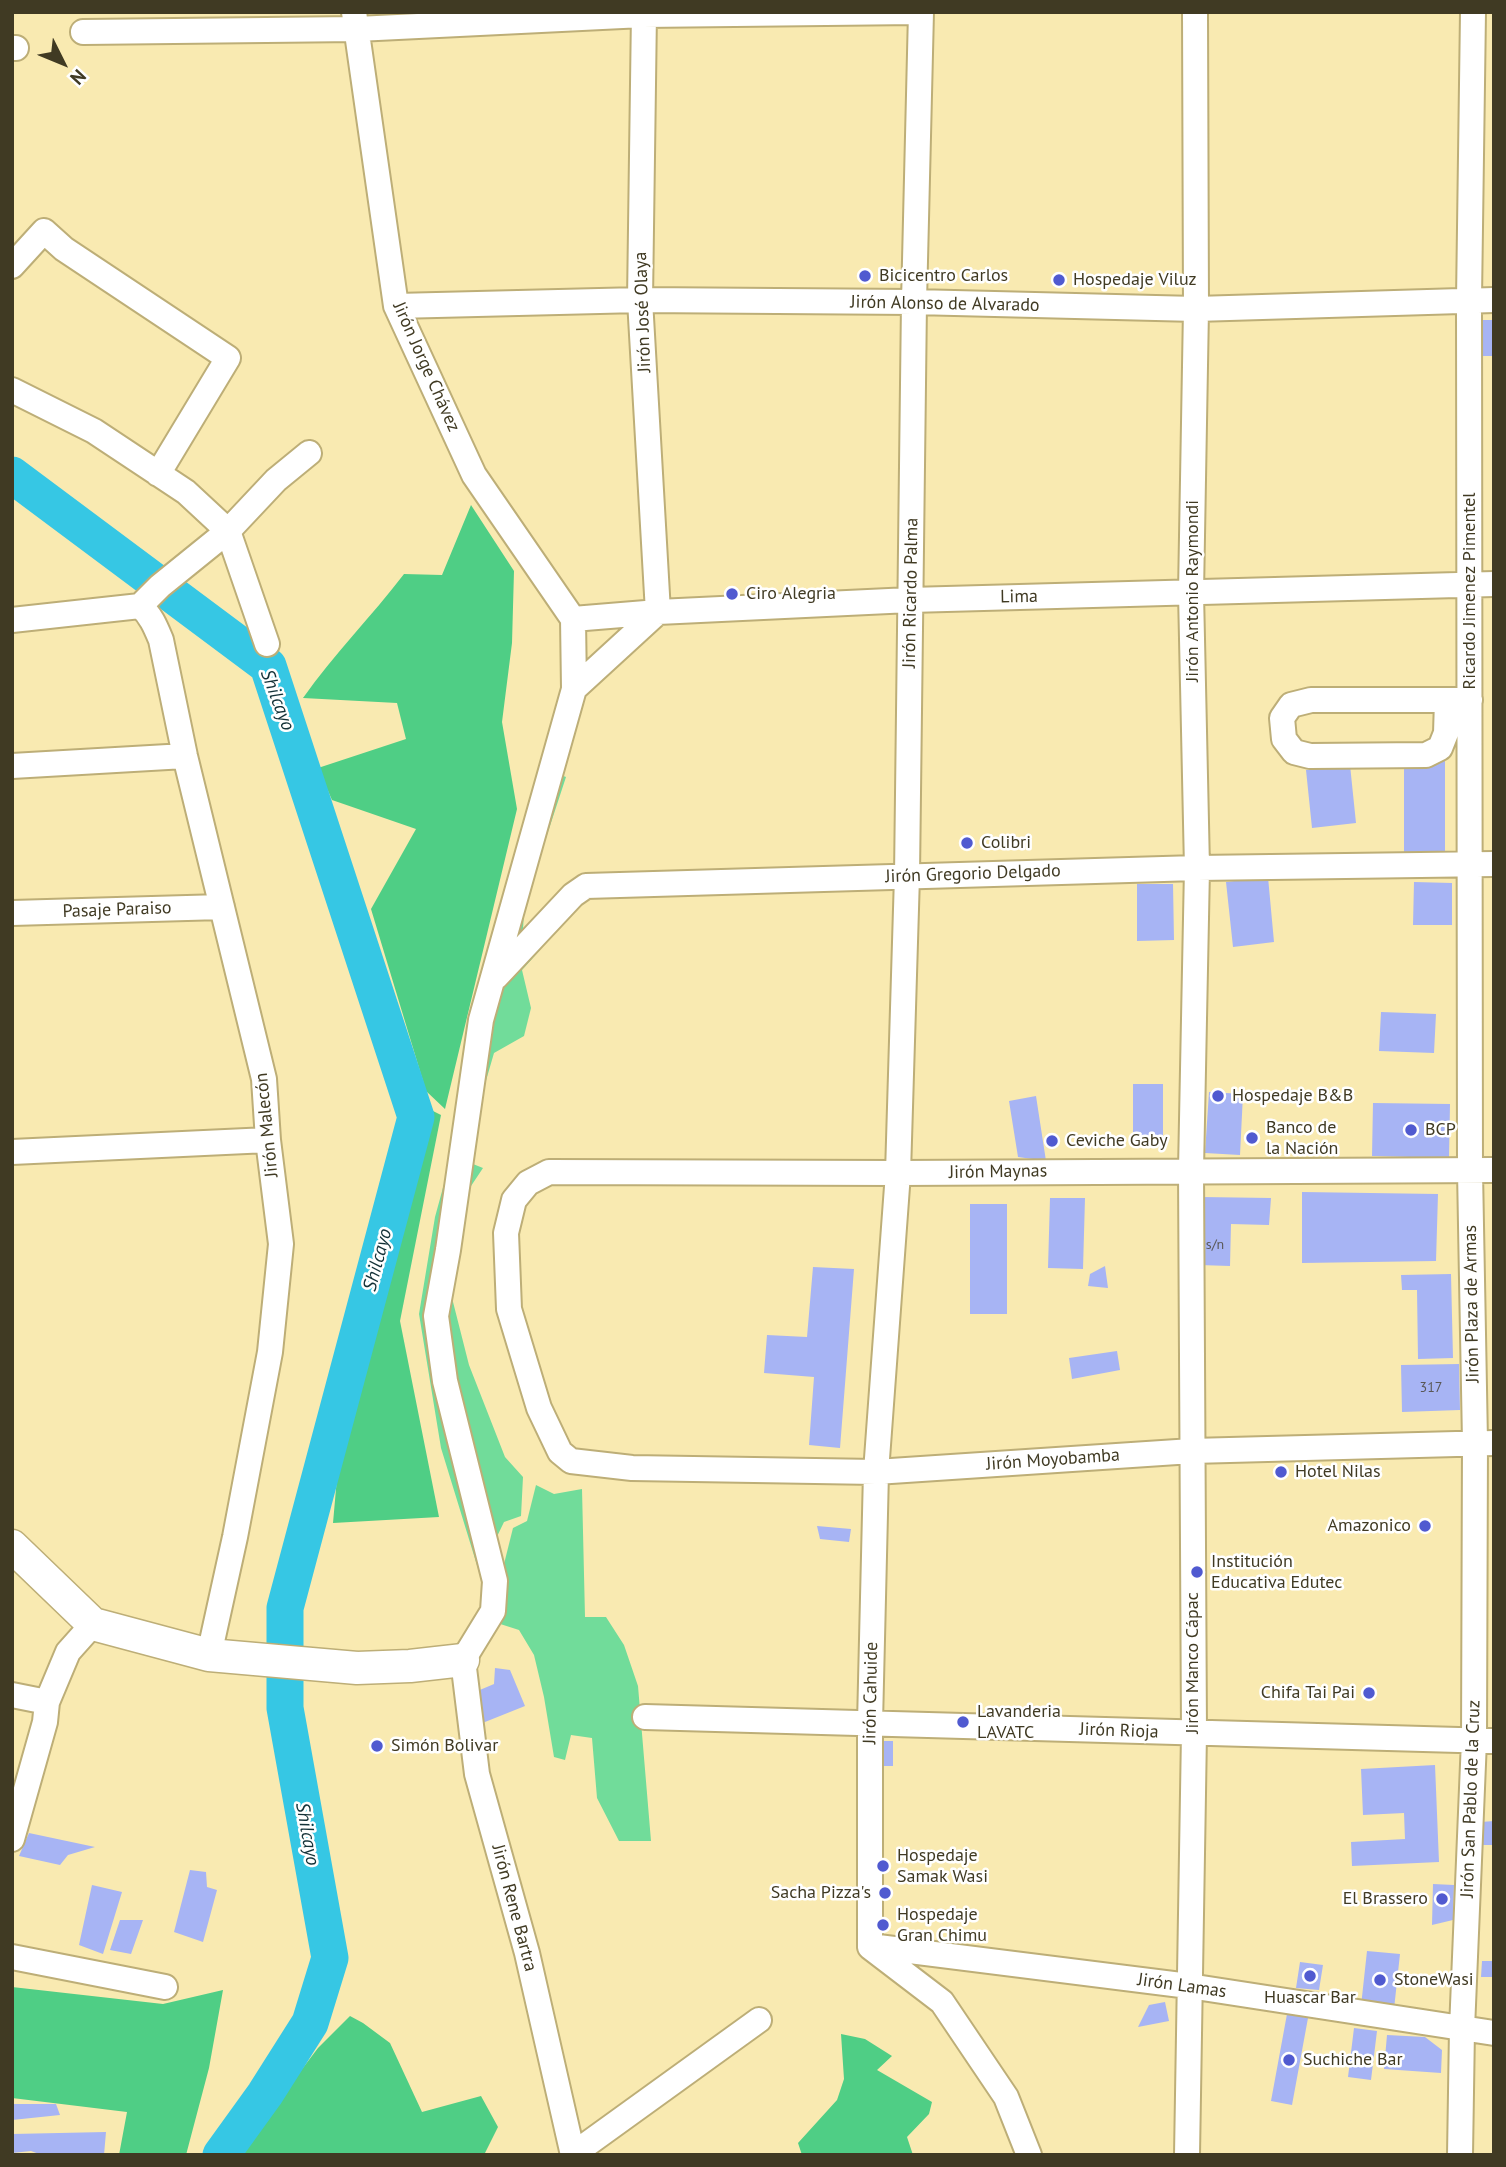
<!DOCTYPE html>
<html>
<head>
<meta charset="utf-8">
<style>
  body { margin:0 }
  #map { position:relative; width:1506px; height:2167px; overflow:hidden; background:#f9eab1; font-family:"PT Sans",sans-serif }
  canvas { display:block }
  .frame { position:absolute; inset:0; border:14px solid #403a23; pointer-events:none }
  .north { position:absolute; left:28px; top:28px; width:70px; height:70px; -webkit-text-stroke:5px #fff; paint-order:stroke; rotate:133deg; font-size:19px; font-weight:700; line-height:28px; text-align:center; color:#403a23 }
  .north::after { content:''; display:block; margin:auto; width:24px; height:32px; background:#403a23; clip-path:polygon(50% 0,100% 100%,50% 72%,0 100%) }
</style>
</head>
<body>
<div id="map">
<canvas width="1506" height="2167"></canvas>
<div class="frame"></div>
<div class="north">N</div>
</div>
<script>
const g = document.querySelector('canvas').getContext('2d');
g.lineJoin = 'round';
function paint(path, color) { g.fillStyle = color; g.fill(path, 'evenodd'); }
function trace(path, color, width, dash) { g.strokeStyle = color; g.lineWidth = width; g.lineCap = dash ? 'butt' : 'round'; g.setLineDash(dash || []); g.stroke(path); }
function label(font, color, halo, rows, align = 'center') {
  g.font = font + ' "PT Sans",sans-serif'; g.lineWidth = 5; g.setLineDash([]); g.textBaseline = 'middle'; g.strokeStyle = halo; g.fillStyle = color; for (const [text, x, y, turn = 0] of rows) {
    g.save(); g.translate(x, y); g.rotate((+turn || 0) * Math.PI / 180); g.textAlign = isNaN(turn) ? turn : align; if (halo) g.strokeText(text, 0, 0); g.fillText(text, 0, 0); g.restore();
  }
}
const green = new Path2D(`
  M556 773 566 777 546 838 538 852 525 895 523 929 537 926 540 950 522 970 531 1008 524 1036 494 1053 463 1160 483 1168 467 1192 451 1294 469 1365 505 1457 523 1477 521 1516 504 1522 490 1551V1578L480 1575 441 1448 419 1314 435 1217Z
  M536 1485 554 1494 582 1489 585 1617H606L624 1645 638 1686 651 1841H619L597 1798 592 1738 571 1735 565 1760 554 1757 544 1697 534 1655 519 1630 494 1622 482 1609V1587L499 1584 513 1528 527 1521Z`);
const forest = new Path2D(`
  M471 505 514 571 512 643 502 722 517 809 445 1109 426 1091 371 909 416 829 332 800 318 768 406 739 397 703 303 698C334 654 372 616 404 574L442 575Z
  M425 1107 441 1115 400 1321 439 1517 333 1523 339 1455 401 1223Z
  M12 1987 163 2004 223 1990 209 2068 186 2155H119L127 2112 12 2098Z
  M350 2016 363 2023 390 2043 422 2112 481 2096 498 2127 484 2155H237L318 2048Z
  M841 2034 865 2039 892 2056 877 2070 932 2102 929 2114 907 2137 913 2155H802L798 2143 837 2100 844 2079Z`);
const river = new Path2D(`
  M12 475 268 666 416 1117 285 1608V1708L330 1958 310 2023 265 2094 221 2155`);
const building = new Path2D(`
  M1477 320H1494V356H1478Z
  M1404 758H1445V864H1404Z
  M1350 765 1356 823 1312 828 1306 770Z
  M1268 877 1274 942 1233 947 1226 882Z
  M1414 882 1452 883V925H1413Z
  M1137 884H1173L1174 940 1137 941Z
  M1381 1012 1436 1014 1434 1053 1379 1051Z
  M1133 1084H1163V1143L1133 1144Z
  M1209 1092 1243 1094 1240 1155 1205 1153Z
  M1036 1096 1046 1161 1018 1157 1009 1101Z
  M1373 1103 1450 1104 1449 1158 1372 1156Z
  M1302 1192 1438 1194 1436 1261 1302 1263Z
  M1201 1197 1271 1198 1269 1225 1231 1224 1230 1266 1199 1265Z
  M1050 1198H1085L1083 1269 1048 1268Z
  M970 1204H1007V1314H970Z
  M1105 1266 1108 1288 1088 1286 1090 1274Z
  M813 1267 854 1269 840 1448 809 1445 814 1377 764 1373 767 1335 807 1337Z
  M1451 1274 1453 1358 1418 1359 1417 1290H1402L1401 1275Z
  M1117 1351 1120 1370 1072 1379 1069 1358Z
  M1459 1364 1460 1410 1402 1412 1401 1365Z
  M817 1526 851 1529 849 1542 820 1539Z
  M495 1668 510 1670 525 1706 480 1724 468 1695 494 1684Z
  M871 1741H893V1766H870Z
  M1435 1765 1439 1862 1352 1866 1351 1842 1405 1839 1404 1813 1363 1815 1361 1769Z
  M1494 1821V1845H1482L1481 1822Z
  M29 1833 95 1847 68 1855 60 1865 19 1856Z
  M190 1870 206 1872 207 1887 217 1890 203 1942 174 1932Z
  M1433 1884 1454 1885 1453 1920 1432 1925Z
  M92 1885 122 1892 103 1954 79 1945Z
  M120 1920H143L131 1954 110 1950Z
  M1367 1951 1400 1954 1394 2009 1361 2006Z
  M1482 1961H1494V1977H1481Z
  M1300 1962 1323 1965 1319 1990 1296 1988Z
  M1165 2002 1169 2021 1138 2027 1149 2005Z
  M1287 2014 1308 2018 1292 2105 1271 2101Z
  M1354 2028 1377 2031 1371 2080 1348 2077Z
  M1387 2035 1425 2037 1442 2050 1441 2073 1384 2069Z
  M12 2104H56L60 2115 12 2120Z
  M106 2132 104 2155H42L31 2151 12 2153V2134Z`);
const minor = new Path2D(`
  M354 12 396 306 474 475 573 619 574 689 481 1020 448 1250 436 1316 445 1381 495 1581 493 1611 463 1660 477 1774 527 1953 573 2155
  M644 12 640 300 658 612
  M83 32 357 29 643 15 917 12
  M12 48H16
  M12 266 44 231 64 249 228 358 158 474
  M396 306 640 300 914 302 1196 309 1494 300
  M12 390 94 431 186 492 228 531 267 644
  M140 606C151 615 156 628 161 640L185 756 264 1079 268 1140 281 1244 270 1352 235 1537 209 1655
  M573 619 658 612 910 600 1494 584
  M12 620 140 606 160 586 228 531 276 480 309 453
  M574 689 658 612
  M1447 700 1446 733 1440 748 1426 755 1310 756 1294 752 1284 739 1282 718 1291 705 1311 700H1470
  M12 766 185 756
  M12 913 222 907
  M496 977 573 895 586 886 1197 868 1494 864
  M12 1152 268 1140
  M1494 1170 898 1173 549 1172 528 1183 514 1200 506 1233 509 1309 539 1408 560 1452 571 1461 632 1468 876 1472 1192 1451 1494 1443
  M12 1695 47 1702
  M645 1717 1494 1741
  M12 1839 45 1722 47 1702 68 1652 93 1624
  M870 1946V1723L876 1472 898 1173 907 876 914 302 921 12
  M870 1946 1189 1986 1494 2033
  M870 1947 942 2002 1006 2097 1029 2155
  M12 1957 165 1987
  M572 2155 759 2020
  M1187 2155 1194 1733 1191 1170 1197 868 1191 593 1196 309 1195 12
  M1460 2155 1462 2029 1474 1740 1475 1442 1470 1171 1469 299 1473 12`);
const major = new Path2D(`
  M12 1546 93 1624 209 1655 357 1668 410 1666 463 1660`);
const markers = [
  [865,276,7,"#505ad0"],
  [1059,280,7,"#505ad0"],
  [732,594,7,"#505ad0"],
  [967,843,7,"#505ad0"],
  [1218,1096,7,"#505ad0"],
  [1411,1130,7,"#505ad0"],
  [1252,1138,7,"#505ad0"],
  [1052,1141,7,"#505ad0"],
  [1281,1472,7,"#505ad0"],
  [1425,1526,7,"#505ad0"],
  [1197,1572,7,"#505ad0"],
  [1369,1693,7,"#505ad0"],
  [963,1722,7,"#505ad0"],
  [377,1746,7,"#505ad0"],
  [883,1866,7,"#505ad0"],
  [885,1893,7,"#505ad0"],
  [1442,1899,7,"#505ad0"],
  [883,1925,7,"#505ad0"],
  [1310,1976,7,"#505ad0"],
  [1380,1980,7,"#505ad0"],
  [1289,2060,7,"#505ad0"]
];
const numberNames = [
  ["s/n",1215,1245],
  ["317",1431,1388]
];
const poiNames = [
  ["Bicicentro Carlos",879,276],
  ["Hospedaje Viluz",1073,280],
  ["Ciro Alegria",746,594],
  ["Colibri",981,843],
  ["Hospedaje B&B",1232,1096],
  ["Banco de",1266,1128],
  ["la Nación",1266,1149],
  ["BCP",1425,1130],
  ["Ceviche Gaby",1066,1141],
  ["Hotel Nilas",1295,1472],
  ["Amazonico",1411,1526,"right"],
  ["Institución",1211,1562],
  ["Educativa Edutec",1211,1583],
  ["Chifa Tai Pai",1355,1693,"right"],
  ["Lavanderia",977,1712],
  ["LAVATC",977,1733],
  ["Simón Bolivar",391,1746],
  ["Hospedaje",897,1856],
  ["Samak Wasi",897,1877],
  ["Sacha Pizza's",871,1893,"right"],
  ["El Brassero",1428,1899,"right"],
  ["Hospedaje",897,1915],
  ["Gran Chimu",897,1936],
  ["StoneWasi",1394,1980],
  ["Huascar Bar",1310,1998,"center"],
  ["Suchiche Bar",1303,2060]
];
const streetNames = [
  ["Jirón Alonso de Alvarado",945,304,1],
  ["Jirón José Olaya",643,312,-92],
  ["Jirón Jorge Chávez",426,367,66],
  ["Jirón Antonio Raymondi",1193,591,-90],
  ["Ricardo Jimenez Pimentel",1470,591,-90],
  ["Jirón Ricardo Palma",911,593,-89],
  ["Lima",1019,597,-1],
  ["Jirón Gregorio Delgado",973,874,-2],
  ["Pasaje Paraiso",117,910,-2],
  ["Jirón Malecón",267,1125,-96],
  ["Jirón Maynas",998,1172,-1],
  ["Jirón Plaza de Armas",1472,1304,-91],
  ["Jirón Moyobamba",1053,1460,-4],
  ["Jirón Manco Cápac",1193,1663,-90],
  ["Jirón Cahuide",871,1693,-89],
  ["Jirón Rioja",1119,1731,2],
  ["Jirón San Pablo de la Cruz",1471,1799,-88],
  ["Jirón Rene Bartra",514,1908,75],
  ["Jirón Lamas",1182,1986,8]
];
const waterNames = [
  ["Shilcayo",277,700,69],
  ["Shilcayo",378,1260,-75],
  ["Shilcayo",307,1834,80]
];
paint(green, '#71dc9a');
paint(forest, '#4fce85');
trace(river, '#36c7e4', 37);
paint(building, '#a7b4f4');
trace(minor, '#bdae77', 28);
trace(major, '#bdae77', 35);
trace(minor, '#fff', 24);
trace(major, '#fff', 32);
for (const [x, y, r, color] of markers) { const dot = new Path2D(); dot.arc(x, y, r, 0, 2 * Math.PI); g.fillStyle = color; g.fill(dot); trace(dot, '#fff', 2.5); }
label('14px', '#5a5857', null, numberNames);
label('18px', '#403a23', '#fff', poiNames, 'left');
label('18px', '#403a23', '#fff', streetNames);
label('italic 19px', '#143238', '#fff', waterNames);
</script>
</body>
</html>
